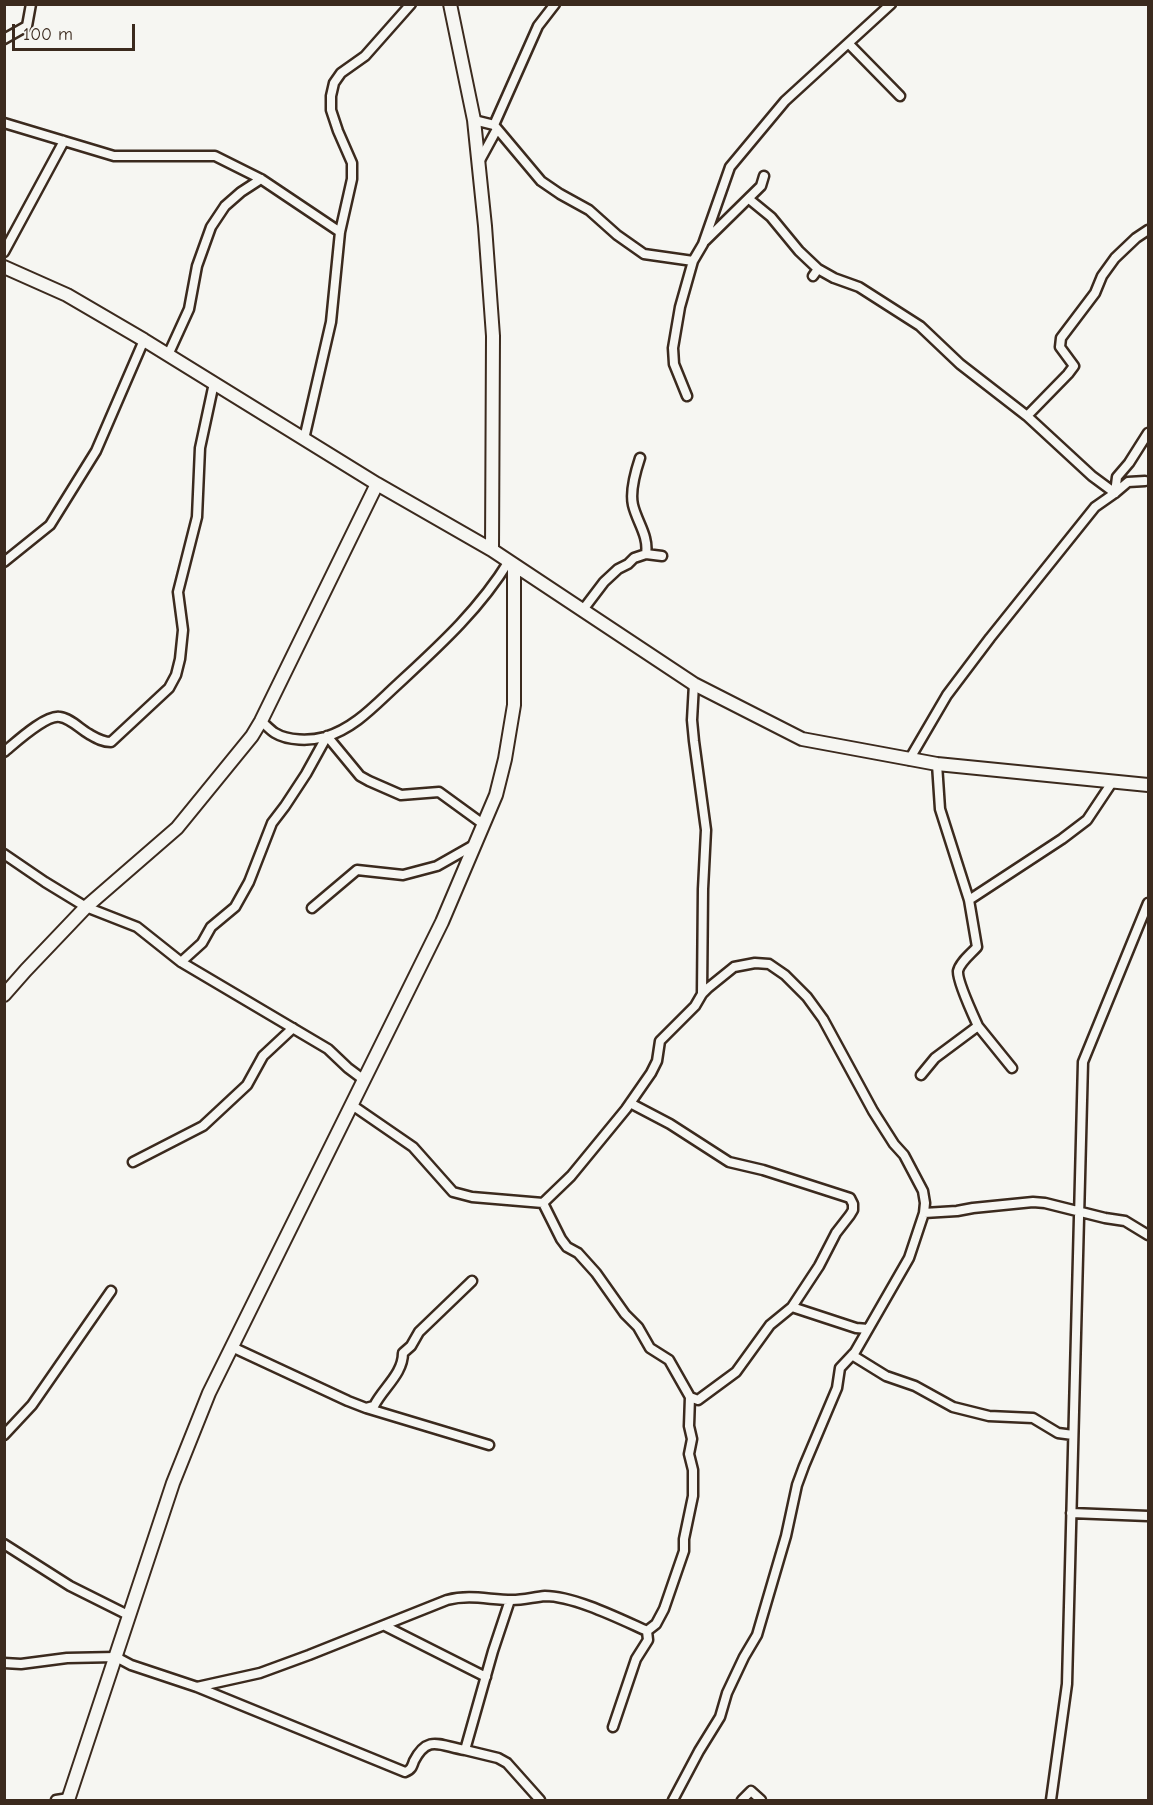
<!DOCTYPE html>
<html>
<head>
<meta charset="utf-8">
<style>
  body { margin:0 }
  #map { position:relative; width:1153px; height:1805px; overflow:hidden; background:#f6f6f2; font-family:"Comic Neue",sans-serif }
  canvas { display:block }
  .frame { position:absolute; inset:0; border:6px solid #3b2a1e; pointer-events:none }
  .scale { position:absolute; left:12px; top:24px; width:123px; height:27px; box-sizing:border-box; border:3px solid #3b2a1e; border-top:0; padding-left:8px; font-size:18px; line-height:21px; white-space:nowrap; color:#3b2a1e; -webkit-text-stroke:4px #f6f6f2; paint-order:stroke }
</style>
</head>
<body>
<div id="map">
<canvas width="1153" height="1805"></canvas>
<div class="frame"></div>
<div class="scale">100 m</div>
</div>
<script>
const g = document.querySelector('canvas').getContext('2d');
g.lineJoin = 'round';
function trace(path, color, width, dash) { g.strokeStyle = color; g.lineWidth = width; g.lineCap = dash ? 'butt' : 'round'; g.setLineDash(dash || []); g.stroke(path); }
const street = new Path2D(`
  M4 39 27 26 31 4
  M849 44 900 96
  M474 120 494 125 541 181 560 194 589 210 617 235 644 254 693 261
  M4 123 114 156H215L261 179 340 232
  M494 125 538 26 555 4
  M479 162 497 129
  M749 199 771 217 799 251 818 269 813 276
  M705 241 761 186 764 176
  M4 252 64 141
  M818 269 834 278 859 287 920 326 960 364 1027 416
  M168 355 189 309 197 266 211 227 225 206 241 192 261 179
  M687 396 674 364 673 348 680 307 693 261 703 244 730 167 785 101 891 4
  M304 439 331 322 340 232 352 179V163L338 131 331 110V96L334 83 341 73 365 56 411 4
  M640 458C636 470 630 492 633 505 637 522 649 536 646 554
  M1115 493 1092 476 1027 416 1068 374 1074 366 1060 347 1061 338 1095 293 1102 276 1115 258 1136 238 1148 230
  M1115 493 1117 477 1129 463 1148 433
  M4 562 50 525 96 451 144 340
  M582 611 604 582 618 569 628 564 634 558 646 554 662 556
  M694 684 692 720 694 741 706 830 703 889 702 994
  M261 721C266 725 270 730 275 733 288 741 310 741 325 737 355 728 375 705 398 684 439 646 479 610 509 561
  M4 752C15 743 46 714 60 717 70 718 80 729 89 734 96 738 102 742 111 742L169 688 176 675 180 659 183 630 178 592 197 517 200 448 214 383
  M909 760 947 695 990 638 1095 507 1115 493 1128 482 1145 481
  M937 764 940 809 969 900 977 947C971 954 960 962 958 971 957 981 973 1015 978 1026
  M4 854 45 882 86 907 137 927 181 962 328 1049 348 1068 364 1080
  M969 900 1062 839 1087 820 1113 781
  M312 908 357 870 403 875 437 866 474 845
  M181 962 202 943 211 927 235 907 249 882 272 823 285 806 306 774 327 736 360 776 369 781 401 795 439 792 483 824
  M921 1075 935 1058 978 1026 1012 1068
  M630 1103 670 1124 729 1162 763 1170 850 1198 853 1204V1210L850 1215 836 1233 819 1266 792 1307
  M352 1105 413 1147 453 1192 472 1197 543 1203
  M133 1162 203 1126 247 1085 263 1056 293 1028
  M232 1347 348 1401 366 1408 374 1406C383 1388 403 1374 403 1353L411 1346 419 1332 472 1281
  M852 1355 886 1376 915 1386 953 1407 989 1416 1033 1418 1058 1433 1073 1435
  M690 1397 669 1360 650 1348 638 1327 625 1314 596 1273 578 1253 567 1247 561 1239 543 1203 571 1176 626 1109 651 1073 657 1061 660 1041 695 1006 702 994 708 988 734 967 755 963 769 964 785 975 807 997 823 1019 873 1111 894 1144 904 1155 923 1191 925 1203 924 1213
  M366 1408 489 1445
  M4 1435 32 1405 111 1291
  M1071 1513 1148 1516
  M4 1544 70 1586 128 1615
  M385 1626 486 1677
  M4 1663 21 1664 67 1658 116 1657 131 1665 197 1687 405 1772C411 1770 412 1767 414 1761 428 1734 440 1746 465 1750L493 1651 510 1600
  M197 1687 260 1673 309 1655 447 1600C470 1594 490 1600 512 1600 523 1600 534 1597 545 1596 574 1596 620 1619 647 1631L656 1624 664 1609 684 1551V1539L693 1496V1470L689 1454 692 1439 689 1426 690 1397 698 1400 736 1372 770 1325 792 1307 856 1328 868 1329
  M613 1727 636 1659 648 1640 647 1631
  M465 1750 498 1758 507 1763 540 1800
  M56 1800 69 1798
  M673 1800 699 1751 720 1717 727 1693 744 1657 757 1635 786 1536 797 1485 804 1466 837 1388 840 1368 855 1352 909 1258 924 1213 957 1211 973 1208 1033 1202 1045 1203 1105 1218 1125 1221 1148 1235
  M742 1800 751 1791 761 1800
  M1051 1800 1067 1684 1083 1062 1148 903`);
const secondary = new Path2D(`
  M450 4 474 120 485 226 493 336 492 550
  M4 267 67 295 144 340 377 484 492 550 694 684 802 739 937 764 1148 785
  M4 995 26 970 86 907 177 828 252 736 261 721 377 484
  M68 1800 173 1483 209 1393 442 922 496 795 505 759 514 705V566`);
trace(street, '#3b2a1e', 13);
trace(secondary, '#3b2a1e', 16);
trace(street, '#f6f6f2', 8);
trace(secondary, '#f6f6f2', 12);
</script>
</body>
</html>
